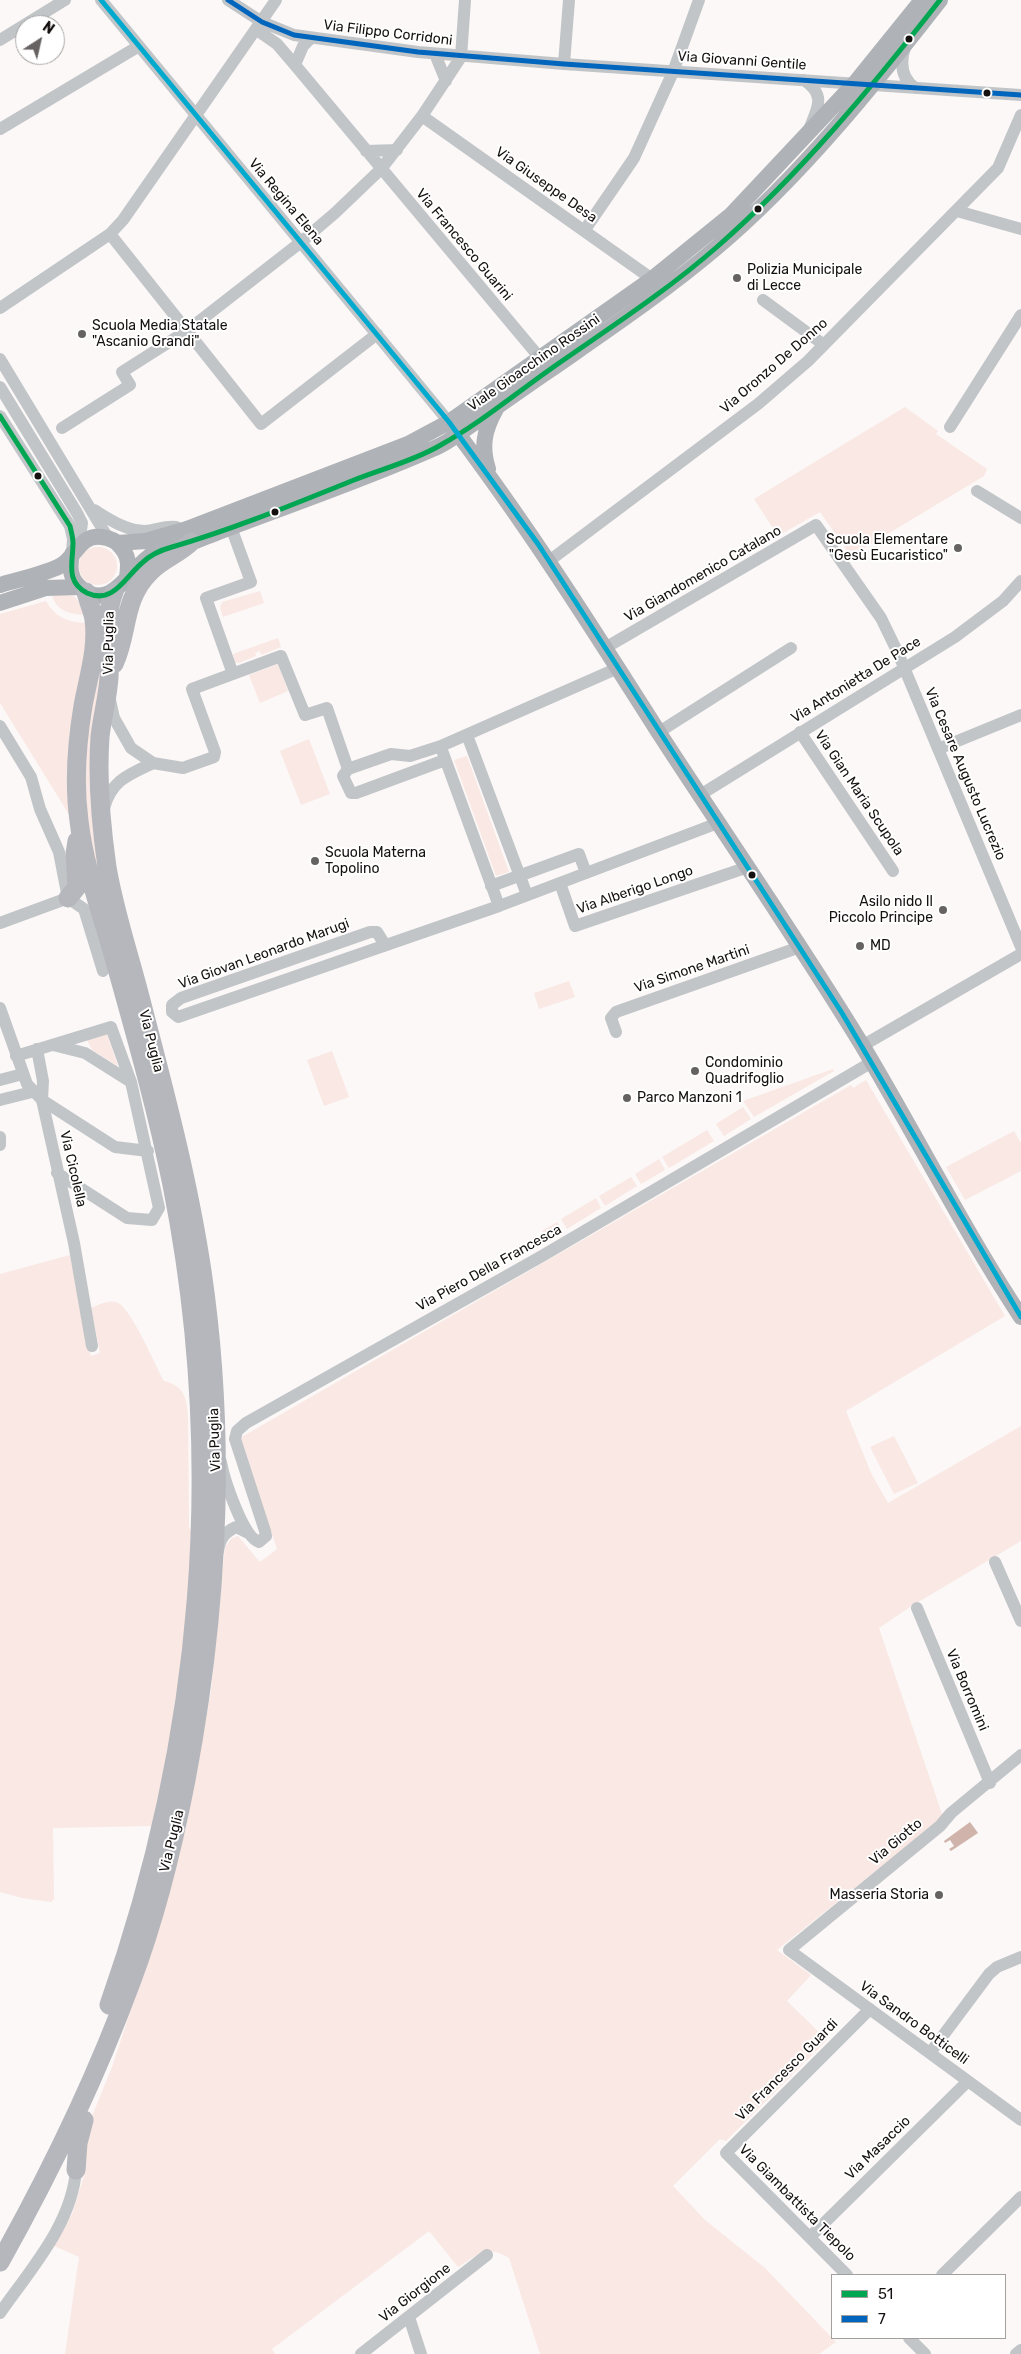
<!DOCTYPE html>
<html>
<head>
<meta charset="utf-8">
<style>
  body { margin:0 }
  #map { position:relative; width:1021px; height:2354px; overflow:hidden; background:#fcf8f7; font-family:Rubik,sans-serif }
  canvas { display:block }
  .legend { position:absolute; left:831px; top:2274px; width:175px; height:65px; box-sizing:border-box; background:#fff; border:1px solid #a1a09f; margin:0; padding:6px 9px; list-style:none; font-size:15px; color:#151110 }
  .legend li { display:flex; align-items:center; gap:10px; height:25px }
  .legend b { width:25px; border:1px solid #a1a09f }
  .north { position:absolute; left:15px; top:15px; width:50px; height:50px; box-sizing:border-box; background:#fff; border:1px solid #a1a09f; border-radius:50%; rotate:35deg; font-size:14px; font-weight:700; line-height:20px; text-align:center; color:#151110 }
  .north::after { content:''; display:block; margin:auto; width:18px; height:22px; background:#666261; clip-path:polygon(50% 0,100% 100%,50% 72%,0 100%) }
</style>
</head>
<body>
<div id="map">
<canvas width="1021" height="2354"></canvas>
<ul class="legend">
<li><b style="height:6px;background:#00a651"></b>51</li>
<li><b style="height:6px;background:#0065bd"></b>7</li>
</ul>
<div class="north">N</div>
</div>
<script>
const g = document.querySelector('canvas').getContext('2d');
g.lineJoin = 'round';
function paint(path, color) { g.fillStyle = color; g.fill(path, 'evenodd'); }
function trace(path, color, width, dash) { g.strokeStyle = color; g.lineWidth = width; g.lineCap = dash ? 'butt' : 'round'; g.setLineDash(dash || []); g.stroke(path); }
function label(font, color, halo, rows, align = 'center') {
  g.font = font + ' Rubik,sans-serif'; g.lineWidth = 4; g.setLineDash([]); g.textBaseline = 'middle'; g.strokeStyle = halo; g.fillStyle = color; for (const [text, x, y, turn = 0] of rows) {
    g.save(); g.translate(x, y); g.rotate((+turn || 0) * Math.PI / 180); g.textAlign = isNaN(turn) ? turn : align; if (halo) g.strokeText(text, 0, 0); g.fillText(text, 0, 0); g.restore();
  }
}
const green = new Path2D(`
  M905 407 938 431 936 434 987 469 984 476 851 556 820 512 778 536 754 499Z
  M79 566a19 19 0 1 1 38 0a19 19 0 1 1-38 0Z
  M260 591 264 603 223 617 220 608 222 602Z
  M66 593 75 597 88 615C73 615 56 612 52 595Z
  M46 601C55 618 70 623 89 623L70 816 0 703V614Z
  M102 624V892L88 825 83 766Z
  M278 638 281 647 261 655 260 651 255 653 256 656 239 663 235 662 233 654Z
  M278 664 288 691 260 703 249 675Z
  M309 739 330 794 301 805 280 751Z
  M467 756 509 872 496 876 454 760Z
  M569 981 575 997 539 1009 534 993Z
  M107 1034 118 1066 92 1050 87 1040Z
  M332 1051 349 1097 324 1106 307 1060Z
  M833 1069 834 1071 754 1117 743 1101Z
  M866 1080 1005 1316 846 1411 871 1473 888 1503 1021 1426V1541L910 1607 879 1628 943 1817 777 1950 811 1975 787 2001 827 2040 726 2141 720 2139 673 2186 705 2220 765 2268 836 2342 819 2354H540L509 2258C486 2244 479 2254 458 2267L429 2231 272 2349 275 2354H65L79 2257 54 2246 72 2214 85 2173 84 2136 112 2067 148 1958 186 1828 211 1691 225 1547 232 1538 238 1536 260 1562 277 1549 240 1438 851 1085 853 1088Z
  M743 1107 751 1119 724 1136 716 1124Z
  M707 1130 714 1141 669 1168 662 1157Z
  M1014 1131 1021 1143V1171L965 1200 946 1167Z
  M659 1159 665 1170 641 1184 635 1174Z
  M631 1177 637 1186 605 1206 599 1196Z
  M596 1198 601 1208 567 1229 561 1219Z
  M557 1222 563 1230 547 1240 542 1231Z
  M70 1255 91 1356 100 1353 91 1308C100 1304 106 1301 116 1302 130 1305 156 1367 164 1381 185 1386 187 1399 188 1418L189 1527 192 1534 189 1603 171 1739 152 1826 53 1828 54 1899 51 1902 22 1898 0 1892V1274Z
  M894 1436 918 1483 894 1494 870 1447Z`);
const water = new Path2D(`
  M970 1822 978 1833 951 1851 949 1849 954 1846 950 1840 945 1843 944 1841Z`);
const minor = new Path2D(`
  M101 0 449 422
  M228 0 262 22 294 35 418 52 564 64 1021 95
  M257 30 277 44 295 65 540 358
  M0 40 65 0
  M905 47C900 63 901 78 915 88
  M435 54 446 81
  M564 64 569 0
  M295 65 303 46 310 39
  M804 80C826 95 818 107 810 127
  M422 116 652 279
  M0 129 139 46
  M366 151 397 150
  M957 211 1021 229
  M584 231 634 158 673 72 699 0
  M110 234 261 424 377 334
  M763 300 824 345
  M0 308 110 234 123 220 276 0
  M0 359 108 538
  M0 387 77 513 82 523 79 545
  M0 416 70 526 73 539 72 553
  M950 427 1021 315
  M62 428 130 385 122 372 188 330 301 242 335 213 381 169 422 116 461 57 465 0
  M977 491 1021 518
  M94 510C109 519 126 531 145 531 155 531 165 525 176 527
  M231 527 251 582 206 598 233 674
  M549 561 758 404 808 361 998 168 1021 115
  M605 648 816 525 881 618 898 653 1021 947
  M110 700 114 718 131 748 153 763 183 768 214 757 215 752 192 689 281 656 305 715 327 708 348 769
  M0 726 31 777 40 809 59 852 68 898
  M659 732 791 648
  M800 732 893 871
  M467 735 527 895
  M938 749 1021 715
  M443 753 499 906
  M445 760 356 793H351L343 776 348 769 391 754 410 756 441 746 618 668
  M700 795 955 637 1003 601 1021 581
  M104 808C112 780 128 775 153 763
  M560 883 575 926 748 867
  M491 886 579 854 586 873
  M68 898 84 909 103 971
  M0 923 68 898
  M385 945 377 932H370L181 998 172 1005V1012L178 1017 499 906 718 823
  M0 1008 27 1084 42 1100 74 1243 92 1346
  M616 1032 611 1018 616 1012 800 947
  M53 1045 85 1053 131 1082
  M862 1046 1021 954
  M37 1049 43 1081 42 1100 115 1147 148 1151
  M16 1056 111 1027 131 1082 159 1208 152 1220 127 1218 57 1173
  M0 1080 23 1074
  M0 1100 32 1092
  M0 1137V1145
  M221 1462C224 1479 243 1537 259 1542L266 1536 265 1531 235 1439 237 1431 246 1423 542 1256 872 1062
  M218 1551C220 1538 225 1532 236 1527L248 1533
  M995 1562 1021 1621
  M917 1608 990 1783
  M1021 1755 951 1813 940 1826 789 1950 1021 2120
  M930 2053 989 1974 997 1967 1021 1957
  M810 2237 968 2081
  M847 2275 726 2153 870 2009
  M942 2275 1021 2197
  M0 2313C30 2270 72 2224 76 2170
  M409 2317 421 2354
  M909 2338 925 2354
  M361 2354 487 2255
  M1016 2354 1021 2350`);
const major = new Path2D(`
  M449 422C526 523 593 629 661 736 728 839 798 940 862 1045 916 1135 963 1229 1021 1317
  M488 469C481 447 484 430 496 409
  M117 543 146 541 187 529 408 444 449 422 652 279 731 215 855 83 922 0
  M72 554C69 568 70 580 82 589 112 613 131 566 153 554 165 548 178 546 190 543 199 540 208 536 216 533 289 505 363 480 435 448 450 442 463 430 477 421 501 404 525 387 550 370 606 331 664 292 716 248 799 178 873 86 940 0
  M0 585C19 579 42 575 60 566 76 558 79 534 102 537 109 538 115 540 119 545 129 555 129 564 127 577
  M0 603 46 588 78 587`);
const highway = new Path2D(`
  M86 592C88 602 93 611 94 620 98 648 88 678 83 706 77 742 74 784 79 821 84 864 99 906 111 947 133 1026 156 1105 172 1185 227 1462 203 1739 109 2005
  M114 664C129 632 122 600 150 572 162 559 179 554 191 542
  M68 898 77 887 75 854 77 841
  M76 2170 78 2143 84 2120
  M0 2262C51 2171 96 2078 132 1980 156 1916 173 1847 186 1780 218 1612 227 1441 202 1271 188 1177 163 1085 139 993 128 951 114 909 107 867 101 825 97 780 100 737 102 717 108 697 109 677 111 648 103 620 114 592`);
const bus1 = new Path2D(`
  M0 416 70 526C71 531 73 537 73 543 73 562 65 582 87 593 113 605 125 577 142 563 150 555 161 550 172 547 234 529 294 504 354 480 382 469 413 461 439 446 479 424 515 394 552 368 608 329 667 291 718 246 801 173 872 87 940 0`);
const bus2 = new Path2D(`
  M228 0 262 22 294 35 418 52 564 64 1021 95`);
const bus3 = new Path2D(`
  M101 0 449 422 538 544 842 1013 1021 1317`);
const markers = [
  [909,39,4.5,"#151110"],
  [987,93,4.5,"#151110"],
  [758,209,4.5,"#151110"],
  [737,278,5,"#666261"],
  [82,334,5,"#666261"],
  [38,476,4.5,"#151110"],
  [275,512,4.5,"#151110"],
  [958,548,5,"#666261"],
  [315,861,5,"#666261"],
  [752,875,4.5,"#151110"],
  [943,910,5,"#666261"],
  [860,946,5,"#666261"],
  [695,1071,5,"#666261"],
  [627,1098,5,"#666261"],
  [939,1895,5,"#666261"]
];
const streetNames = [
  ["Via Filippo Corridoni",388,33,7],
  ["Via Giovanni Gentile",742,61,4],
  ["Via Giuseppe Desa",546,185,35],
  ["Via Regina Elena",286,202,50],
  ["Via Francesco Guarini",464,245,50],
  ["Viale Gioacchino Rossini",534,363,-35],
  ["Via Oronzo De Donno",774,366,-41],
  ["Via Giandomenico Catalano",703,574,-30],
  ["Via Puglia",109,643,-89],
  ["Via Antonietta De Pace",856,680,-32],
  ["Via Cesare Augusto Lucrezio",965,774,67],
  ["Via Gian Maria Scupola",859,793,56],
  ["Via Alberigo Longo",635,890,-19],
  ["Via Giovan Leonardo Marugi",264,954,-20],
  ["Via Simone Martini",692,969,-19],
  ["Via Puglia",151,1041,76],
  ["Via Cicolella",73,1169,77],
  ["Via Piero Della Francesca",489,1268,-29],
  ["Via Puglia",215,1440,-92],
  ["Via Borromini",967,1690,67],
  ["Via Puglia",172,1841,-76],
  ["Via Giotto",896,1842,-40],
  ["Via Sandro Botticelli",914,2023,36],
  ["Via Francesco Guardi",787,2070,-45],
  ["Via Masaccio",878,2148,-44],
  ["Via Giambattista Tiepolo",797,2203,45],
  ["Via Giorgione",415,2293,-38]
];
const poiNames = [
  ["Polizia Municipale",747,270],
  ["di Lecce",747,286],
  ["Scuola Media Statale",92,326],
  ["\"Ascanio Grandi\"",92,342],
  ["Scuola Elementare",948,540,"right"],
  ["\"Gesù Eucaristico\"",948,556,"right"],
  ["Scuola Materna",325,853],
  ["Topolino",325,869],
  ["Asilo nido Il",933,902,"right"],
  ["Piccolo Principe",933,918,"right"],
  ["MD",870,946],
  ["Condominio",705,1063],
  ["Quadrifoglio",705,1079],
  ["Parco Manzoni 1",637,1098],
  ["Masseria Storia",929,1895,"right"]
];
paint(green, '#f9e8e3');
paint(water, '#d0b4ab');
trace(minor, '#c1c5c8', 12);
trace(major, '#afb3b7', 16);
trace(highway, '#b5b7bc', 19);
trace(bus1, '#00a651', 5);
trace(bus2, '#0065bd', 5);
trace(bus3, '#00a9ce', 5);
for (const [x, y, r, color] of markers) { const dot = new Path2D(); dot.arc(x, y, r, 0, 2 * Math.PI); g.fillStyle = color; g.fill(dot); trace(dot, '#fff', 2); }
label('14px', '#151110', '#fff', streetNames);
label('14px', '#151110', '#fff', poiNames, 'left');
</script>
</body>
</html>
